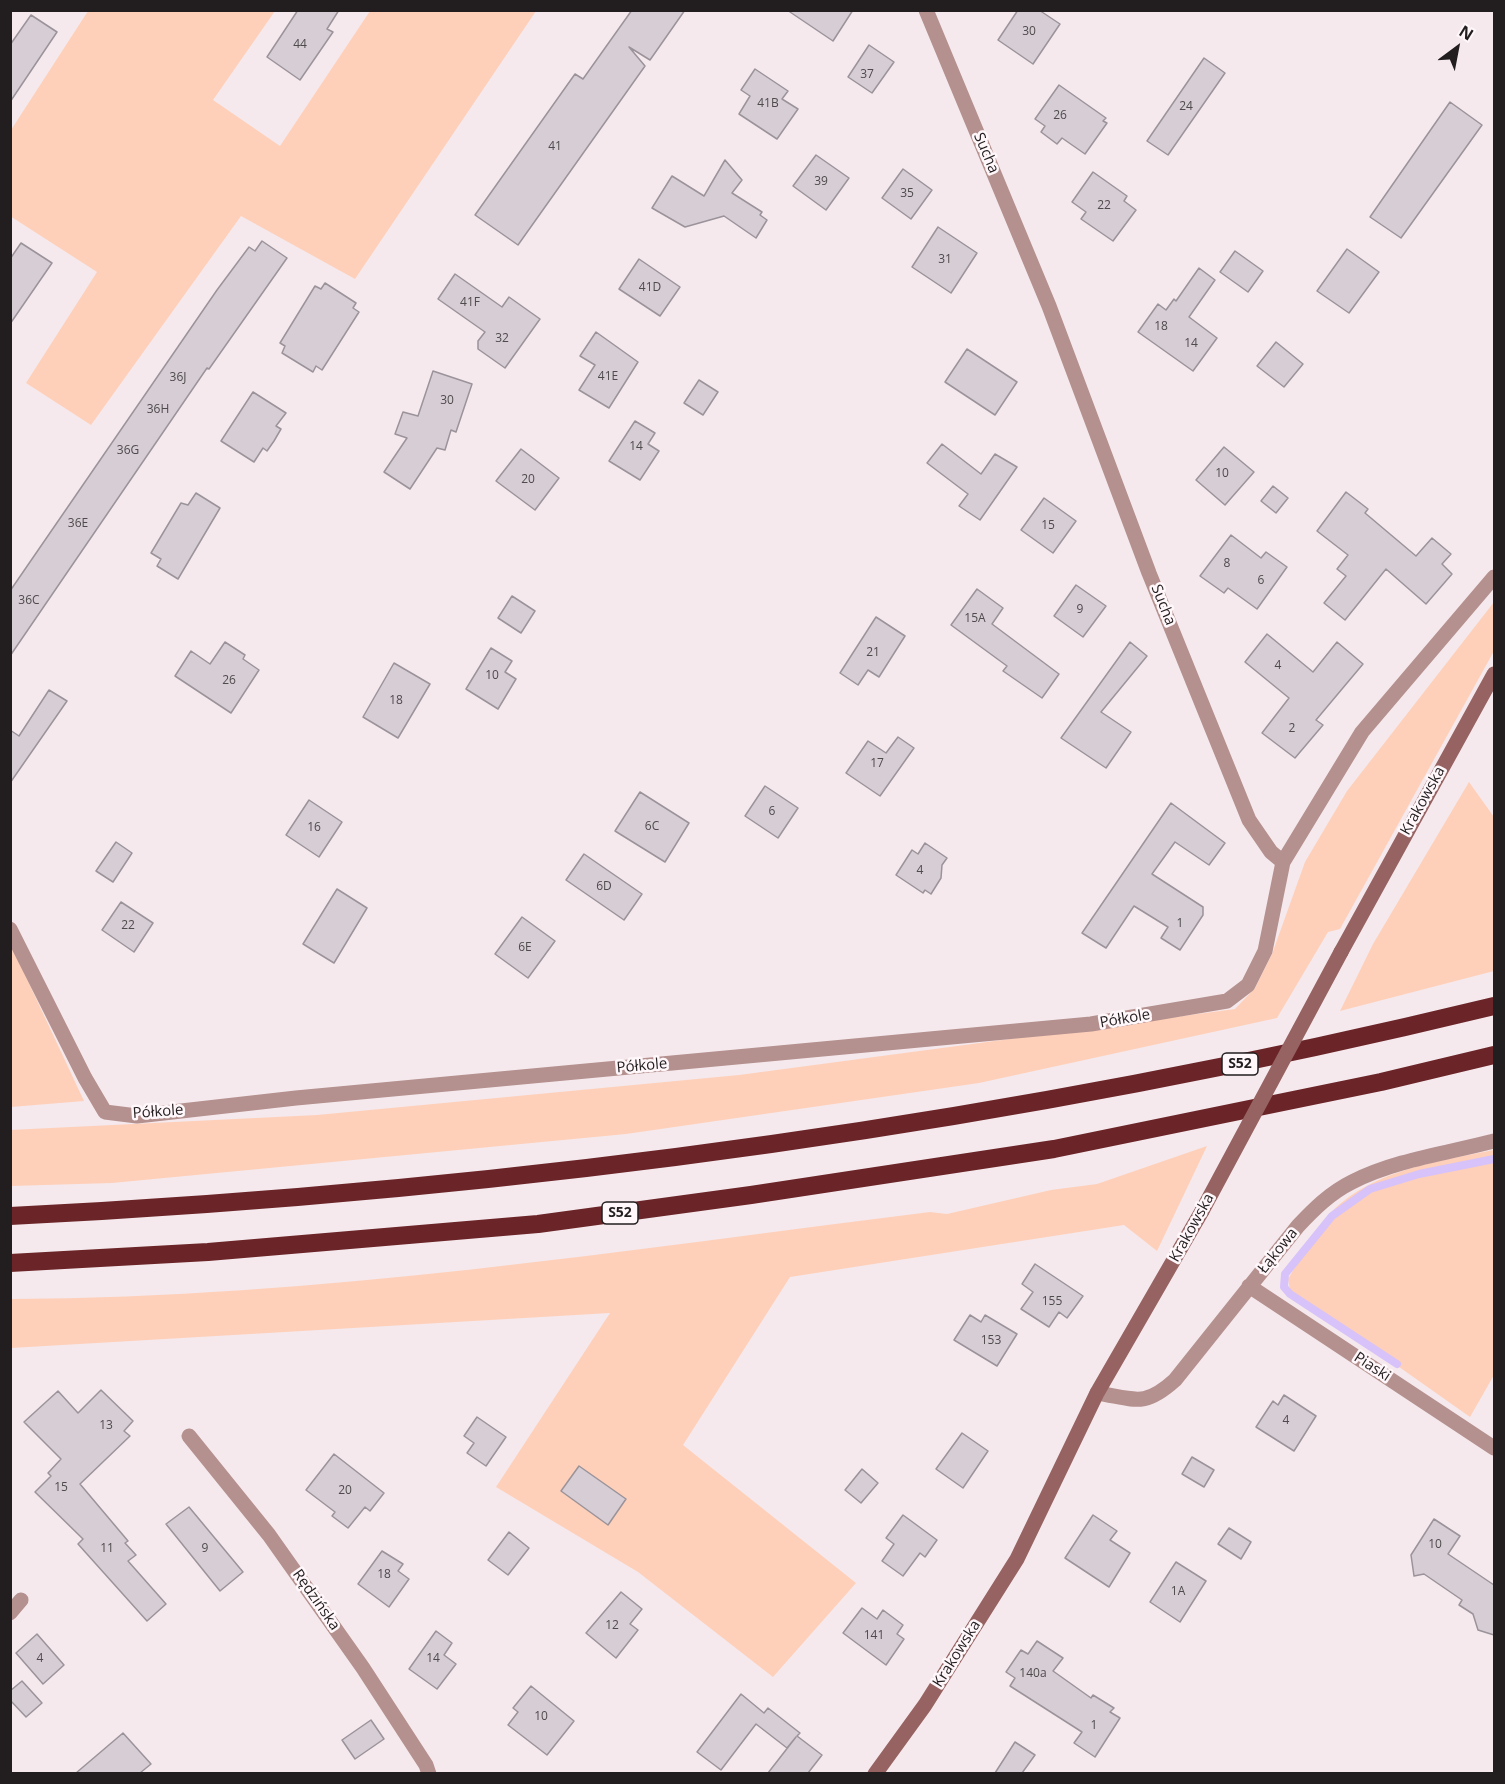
<!DOCTYPE html>
<html>
<head>
<meta charset="utf-8">
<style>
  body { margin:0 }
  #map { position:relative; width:1505px; height:1784px; overflow:hidden; background:#f5e9ed; font-family:"Open Sans",sans-serif }
  canvas { display:block }
  .frame { position:absolute; inset:0; border:12px solid #221e1f; pointer-events:none }
  .north { position:absolute; left:1427px; top:18px; width:60px; height:60px; -webkit-text-stroke:4px #fff7fa; paint-order:stroke; rotate:32deg; font-size:16px; font-weight:700; line-height:24px; text-align:center; color:#221e1f }
  .north::after { content:''; display:block; margin:auto; width:21px; height:27px; background:#221e1f; clip-path:polygon(50% 0,100% 100%,50% 72%,0 100%) }
</style>
</head>
<body>
<div id="map">
<canvas width="1505" height="1784"></canvas>
<div class="frame"></div>
<div class="north">N</div>
</div>
<script>
const g = document.querySelector('canvas').getContext('2d');
g.lineJoin = 'round';
function paint(path, color) { g.fillStyle = color; g.fill(path, 'evenodd'); }
function trace(path, color, width, dash) { g.strokeStyle = color; g.lineWidth = width; g.lineCap = dash ? 'butt' : 'round'; g.setLineDash(dash || []); g.stroke(path); }
function label(font, color, halo, rows, align = 'center') {
  g.font = font + ' "Open Sans",sans-serif'; g.lineWidth = 5; g.setLineDash([]); g.textBaseline = 'middle'; g.strokeStyle = halo; g.fillStyle = color; for (const [text, x, y, turn = 0] of rows) {
    g.save(); g.translate(x, y); g.rotate((+turn || 0) * Math.PI / 180); g.textAlign = isNaN(turn) ? turn : align; if (halo) g.strokeText(text, 0, 0); g.fillText(text, 0, 0); g.restore();
  }
}
const green = new Path2D(`
  M88 11H275L213 100 280 146 370 11H536L355 279 241 216 91 425 26 383 97 272 10 216 11 130Z
  M1494 602V651L1340 929 1328 932 1277 1018 979 1083 626 1134 112 1183 11 1186 10 1130 317 1115 739 1075 1235 1009 1255 988 1272 954 1305 862 1347 791Z
  M1469 782 1494 817V971L1340 1011 1373 944Z
  M11 945 84 1101 11 1107Z
  M1207 1146 1157 1251 1124 1225 790 1277 683 1445 856 1583 773 1677 638 1572 496 1487 610 1313 11 1348V1299C318 1298 625 1250 930 1212L947 1214 1051 1190 1097 1184Z
  M1494 1150V1375L1470 1417 1290 1290 1288 1279C1299 1261 1309 1240 1321 1224 1362 1171 1434 1162 1494 1150Z`);
const stream = new Path2D(`
  M1397 1364 1290 1294 1284 1287 1285 1274 1332 1216 1370 1189 1419 1174 1494 1159`);
const building = new Path2D(`
  M298 10H339L327 29 333 32 300 80 267 57Z
  M632 10H685L650 60 629 47 645 66 518 245 475 215 575 74 583 79Z
  M787 10H853L833 41Z
  M1018 10H1039L1060 24 1033 64 998 40Z
  M31 15 57 32 10 102V45Z
  M869 45 894 62 872 93 848 77Z
  M1204 58 1225 73 1168 155 1147 141Z
  M755 69 788 91 782 99 798 109 777 139 739 114 750 96 741 90Z
  M1059 85 1106 118 1103 121 1107 123 1085 154 1062 138 1057 144 1041 132 1045 126 1035 119Z
  M1450 102 1482 125 1401 238 1370 217Z
  M816 155 849 178 826 210 793 186Z
  M725 160 742 180 732 193 762 212 760 215 767 220 756 238 724 216 685 227 652 208 672 176 704 196Z
  M903 169 932 190 911 219 882 198Z
  M1093 172 1127 196 1124 201 1136 210 1113 241 1081 219 1086 212 1072 202Z
  M938 227 977 253 951 293 912 267Z
  M262 241 287 258 209 369 207 368 10 656V591L217 290 249 247 255 251Z
  M21 243 52 263 10 324V259Z
  M1347 249 1379 272 1349 313 1317 291Z
  M1235 251 1263 271 1248 292 1220 272Z
  M639 259 680 287 660 316 619 289Z
  M1199 268 1215 280 1189 317 1217 338 1193 371 1138 332 1158 304 1166 310 1174 299 1176 301Z
  M455 274 502 307 509 297 540 319 505 368 478 349V341L485 332 438 299Z
  M325 283 356 303 353 308 359 312 322 370 316 366 313 372 282 353 285 346 280 343 315 286 321 289Z
  M596 332 638 362 609 408 579 390 595 365 580 356Z
  M1276 342 1303 364 1284 387 1257 366Z
  M967 349 1017 382 995 415 945 382Z
  M433 371 472 384 456 432 451 430 445 450 437 448 410 489 384 472 407 438 395 434 403 412 418 416Z
  M699 380 718 392 703 415 684 403Z
  M253 392 286 413 276 426 281 429 274 441 267 451 263 448 254 462 221 441Z
  M635 421 655 433 648 444 659 451 640 480 609 461Z
  M942 444 981 474 995 454 1017 467 980 520 959 506 968 494 927 463Z
  M1224 447 1254 472 1225 505 1196 480Z
  M521 449 559 478 535 510 496 481Z
  M1273 486 1288 498 1276 513 1261 501Z
  M1346 492 1368 509 1365 513 1416 556 1432 538 1451 554 1442 564 1452 574 1426 604 1386 569 1345 620 1324 603 1346 576 1337 569 1348 555 1317 531Z
  M196 493 220 508 178 579 157 566 161 559 151 553 181 503 188 505Z
  M1044 498 1076 521 1053 553 1021 530Z
  M1231 535 1261 558 1266 552 1287 567 1257 609 1228 588 1224 593 1200 576Z
  M1076 585 1106 606 1083 637 1054 616Z
  M977 589 1003 608 992 624 1059 674 1042 698 1003 671 1007 666 951 625Z
  M512 596 535 611 521 633 498 618Z
  M876 617 905 636 879 677 868 670 858 685 840 673Z
  M1267 634 1313 672 1337 642 1363 664 1316 720 1323 725 1295 758 1262 733 1289 698 1245 662Z
  M225 642 245 655 243 659 259 670 231 713 175 676 191 651 210 664Z
  M1130 642 1147 656 1101 712 1131 732 1106 768 1061 738Z
  M491 648 512 661 505 672 516 679 498 709 466 689Z
  M394 663 430 684 398 738 363 717Z
  M49 690 67 701 10 783V730L19 736Z
  M898 737 914 748 880 796 846 773 868 741 886 753Z
  M765 786 798 808 778 838 745 816Z
  M640 792 689 823 665 862 615 831Z
  M309 800 342 822 319 857 286 835Z
  M1171 803 1225 843 1209 865 1175 842 1152 874 1203 907V915L1180 950 1161 938 1168 927 1134 906 1106 948 1082 933Z
  M116 842 132 853 113 882 96 871Z
  M925 843 947 858 942 865 941 878 931 894 925 890 923 893 896 875 912 850 918 854Z
  M584 854 642 894 624 920 566 880Z
  M337 889 367 908 334 963 303 944Z
  M121 902 153 923 134 952 102 930Z
  M522 917 555 941 528 978 495 954Z
  M1035 1264 1083 1296 1067 1318 1059 1312 1049 1327 1021 1309 1033 1292 1022 1284Z
  M970 1315 981 1322 985 1315 1017 1334 997 1366 954 1340Z
  M101 1390 133 1421 124 1431 130 1436 80 1484 128 1541 125 1543 136 1555 128 1561 166 1604 147 1621 78 1544 83 1539 35 1492 51 1476 48 1473 61 1459 24 1422 58 1391 78 1413Z
  M1284 1395 1316 1416 1294 1451 1256 1427 1273 1401 1278 1405Z
  M477 1417 506 1437 486 1466 467 1453 474 1443 464 1436Z
  M962 1433 988 1451 963 1488 936 1469Z
  M334 1454 384 1493 370 1511 365 1507 348 1528 332 1516 335 1512 306 1490Z
  M1192 1457 1214 1470 1204 1487 1182 1474Z
  M579 1466 626 1499 608 1525 561 1491Z
  M862 1469 878 1483 861 1503 845 1490Z
  M189 1507 243 1572 220 1591 166 1524Z
  M903 1515 937 1540 925 1557 920 1553 903 1576 882 1561 894 1544 886 1538Z
  M1093 1515 1117 1531 1110 1540 1130 1553 1109 1587 1065 1558Z
  M1434 1519 1460 1536 1448 1554 1494 1585V1635L1478 1630 1473 1614 1459 1605 1462 1600 1424 1574 1414 1576 1411 1555Z
  M1229 1528 1251 1542 1241 1559 1218 1544Z
  M509 1532 529 1548 508 1575 488 1560Z
  M382 1551 403 1564 398 1571 409 1579 389 1607 358 1584Z
  M1176 1562 1206 1581 1180 1622 1150 1602Z
  M621 1592 642 1609 630 1624 638 1630 616 1658 586 1633Z
  M862 1608 877 1619 883 1610 903 1625 897 1634 904 1639 886 1665 843 1633Z
  M436 1631 452 1643 444 1655 456 1664 437 1689 409 1669Z
  M37 1634 64 1665 43 1684 16 1653Z
  M1037 1641 1063 1658 1053 1671 1091 1698 1093 1695 1114 1708 1110 1712 1120 1718 1095 1757 1074 1743 1082 1732 1010 1686 1015 1678 1006 1672 1021 1650 1028 1654Z
  M22 1681 42 1703 26 1717 10 1700V1691Z
  M531 1686 574 1721 547 1755 508 1725 518 1712 513 1708Z
  M741 1694 764 1713 768 1708 800 1733 797 1736 822 1755 808 1773H768L796 1737 787 1748 756 1724 721 1770 697 1752Z
  M371 1720 384 1739 355 1759 342 1740Z
  M123 1733 151 1764 140 1773H76Z
  M1015 1742 1035 1755 1022 1773H995Z`);
const street = new Path2D(`
  M926 10 1049 306 1149 573 1249 820 1271 852 1283 862
  M10 929 85 1078 105 1112 137 1116 296 1098 1091 1024 1227 1001 1248 985 1265 951 1283 862 1362 732 1494 577
  M1249 1286 1494 1448
  M1097 1393C1135 1399 1144 1408 1175 1380L1298 1226C1314 1209 1330 1193 1352 1182 1395 1160 1448 1153 1494 1141
  M189 1436 269 1535 363 1668 426 1765 429 1774
  M10 1613 21 1600`);
const secondary = new Path2D(`
  M1341 952 1494 674
  M875 1774 925 1705 1017 1559 1097 1393 1202 1211`);
const highway = new Path2D(`
  M10 1216C514 1191 1004 1125 1494 1006
  M10 1263 208 1252 538 1224 751 1195 1054 1149 1381 1082 1494 1055`);
const secondaryBridge = new Path2D(`
  M1202 1211 1341 952`);
const numberNames = [
  ["30",1029,32],
  ["44",300,45],
  ["37",867,75],
  ["41B",768,104],
  ["24",1186,107],
  ["26",1060,116],
  ["41",555,147],
  ["39",821,182],
  ["35",907,194],
  ["22",1104,206],
  ["31",945,260],
  ["41D",650,288],
  ["41F",470,303],
  ["18",1161,327],
  ["32",502,339],
  ["14",1191,344],
  ["41E",608,377],
  ["36J",178,378],
  ["30",447,401],
  ["36H",158,410],
  ["14",636,447],
  ["36G",128,451],
  ["10",1222,474],
  ["20",528,480],
  ["36E",78,524],
  ["15",1048,526],
  ["8",1227,564],
  ["6",1261,581],
  ["36C",29,601],
  ["9",1080,610],
  ["15A",975,619],
  ["21",873,653],
  ["4",1278,666],
  ["10",492,676],
  ["26",229,681],
  ["18",396,701],
  ["2",1292,729],
  ["17",877,764],
  ["6",772,812],
  ["6C",652,827],
  ["16",314,828],
  ["4",920,871],
  ["6D",604,887],
  ["1",1180,924],
  ["22",128,926],
  ["6E",525,948],
  ["155",1052,1302],
  ["153",991,1341],
  ["4",1286,1421],
  ["13",106,1426],
  ["15",61,1488],
  ["20",345,1491],
  ["10",1435,1545],
  ["11",107,1549],
  ["9",205,1549],
  ["18",384,1575],
  ["1A",1178,1592],
  ["12",612,1626],
  ["141",874,1636],
  ["4",40,1659],
  ["14",433,1659],
  ["140a",1033,1674],
  ["10",541,1717],
  ["1",1094,1726]
];
const shields = [
  [1240,1064,36],
  [620,1213,36]
];
const shieldNames = [
  ["S52",1240,1064],
  ["S52",620,1213]
];
const streetNames = [
  ["Sucha",986,153,67],
  ["Sucha",1163,605,68],
  ["Krakowska",1423,801,-61],
  ["Półkole",1125,1019,-10],
  ["Półkole",642,1066,-5],
  ["Półkole",158,1112,-4],
  ["Krakowska",1192,1228,-61],
  ["Łąkowa",1278,1251,-51],
  ["Piaski",1372,1367,33],
  ["Rędzińska",316,1600,55],
  ["Krakowska",957,1654,-58]
];
paint(green, '#fed0b9');
trace(stream, '#d7c2f9', 8);
paint(building, '#d6cdd5');
trace(building, '#9b939a', 1.5);
trace(street, '#b4908e', 15);
trace(secondary, '#966362', 15);
trace(highway, '#6b2528', 18);
trace(secondaryBridge, '#966362', 15);
label('12px', '#4f4a4c', null, numberNames);
for (const [x, y, w] of shields) { const box = new Path2D(); box.roundRect(x - w / 2, y - 11, w, 22, 4.5); g.fillStyle = '#fff7fa'; g.fill(box); trace(box, '#221e1f', 1.5); }
label('bold 14px', '#221e1f', null, shieldNames);
label('15px', '#221e1f', '#fff7fa', streetNames);
</script>
</body>
</html>
